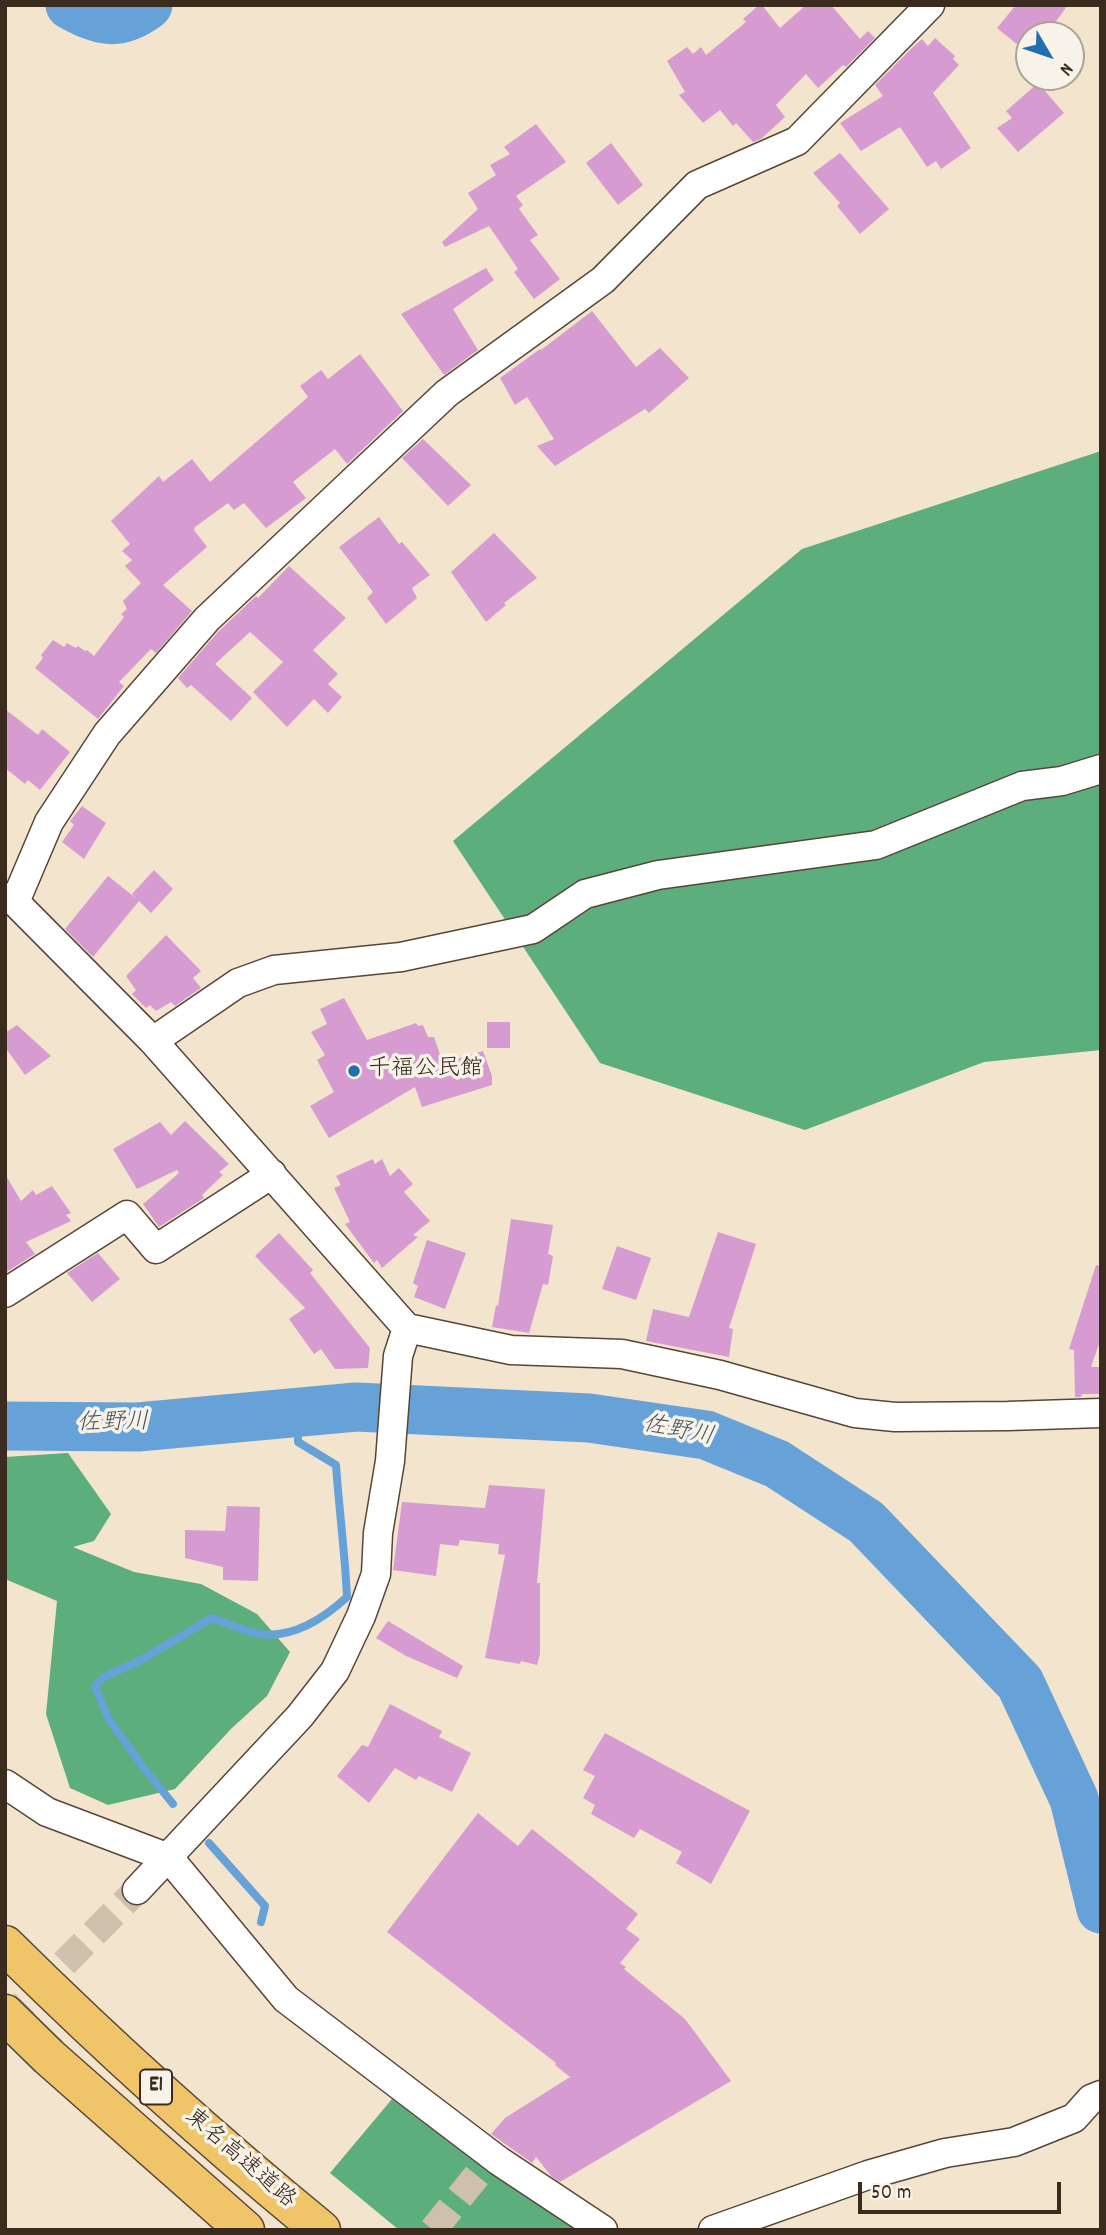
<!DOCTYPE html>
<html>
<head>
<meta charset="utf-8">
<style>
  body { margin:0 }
  #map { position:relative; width:1106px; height:2235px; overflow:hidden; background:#f3e5cd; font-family:Dekko,sans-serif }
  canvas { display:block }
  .frame { position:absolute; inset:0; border:7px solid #3b2a1e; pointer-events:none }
  .north { position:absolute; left:1015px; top:21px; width:70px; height:70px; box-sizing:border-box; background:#f7f3e8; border:2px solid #aca397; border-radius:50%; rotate:129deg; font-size:19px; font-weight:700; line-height:28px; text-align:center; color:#3b2a1e }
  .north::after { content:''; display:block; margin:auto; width:24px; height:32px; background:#1f6fb2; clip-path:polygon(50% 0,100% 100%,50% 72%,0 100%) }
  .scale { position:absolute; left:858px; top:2182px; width:203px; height:32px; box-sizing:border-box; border:4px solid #3b2a1e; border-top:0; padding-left:9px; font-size:21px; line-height:24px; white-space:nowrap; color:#3b2a1e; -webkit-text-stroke:5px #f7f3e8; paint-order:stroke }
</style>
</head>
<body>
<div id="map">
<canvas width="1106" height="2235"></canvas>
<div class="frame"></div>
<div class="north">N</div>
<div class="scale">50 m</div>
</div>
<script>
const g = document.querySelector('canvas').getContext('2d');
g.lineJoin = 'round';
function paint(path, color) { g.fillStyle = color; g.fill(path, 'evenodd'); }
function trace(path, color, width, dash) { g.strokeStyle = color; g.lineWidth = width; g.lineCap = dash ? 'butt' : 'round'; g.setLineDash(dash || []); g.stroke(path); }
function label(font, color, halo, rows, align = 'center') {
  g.font = font + ' Dekko,"Klee One",sans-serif'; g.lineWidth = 7; g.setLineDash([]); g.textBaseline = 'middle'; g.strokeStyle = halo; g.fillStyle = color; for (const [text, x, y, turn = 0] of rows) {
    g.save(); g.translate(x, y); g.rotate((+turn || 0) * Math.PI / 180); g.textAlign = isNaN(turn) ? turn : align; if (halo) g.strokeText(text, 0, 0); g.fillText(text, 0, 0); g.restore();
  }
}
const forest = new Path2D(`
  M1101 451V1050L984 1062 805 1130 600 1063 453 841 802 549Z
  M68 1453 111 1514 94 1541 73 1547 134 1572 201 1584 257 1614 290 1652 267 1696 231 1729 175 1789 108 1805 70 1788 46 1714 57 1601 5 1579V1457Z
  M392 2099 582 2230H399L330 2173Z`);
const stream = new Path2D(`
  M173 1804 143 1767 108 1718 95 1686 104 1677 141 1660 212 1618C227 1623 243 1631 259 1634 293 1639 323 1619 347 1597 345 1553 339 1509 336 1465L298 1442V1412
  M209 1843 265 1906 261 1922`);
const river = new Path2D(`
  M70 5C101 22 119 27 148 5
  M5 1426 138 1427 356 1407 589 1418 706 1435 777 1464 866 1522 1020 1683 1074 1799 1101 1909`);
const building = new Path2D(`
  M759 5H762L780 28 806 5H831L860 39 868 31 875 38 846 67 843 65 818 88 806 74 776 105 785 117 761 139 753 142 736 123 733 126 720 110 703 123 679 95 685 92 667 61 687 47 693 54 701 47 706 55 746 22 743 19Z
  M1016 5H1068L1046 35H1029V54L997 28Z
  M935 38 955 56 953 59 959 65 933 93 971 148 941 169 936 161 927 167 900 127 861 151 840 123 883 96 875 85 914 46 922 39 928 46Z
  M1038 83 1064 113 1018 152 997 128 1012 118 1006 111Z
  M536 124 566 162 516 196 523 205 519 209 538 235 530 240 560 279 534 299 514 272 518 269 489 226 445 247 442 242 478 209 468 193 496 175 490 165 510 154 504 147Z
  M611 143 643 185 618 205 586 163Z
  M840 153 889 209 860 234 837 206 840 203 813 173Z
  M486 268 494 280 453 309 478 350 444 375 401 314Z
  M592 311 636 367 660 348 689 378 649 413 645 409 555 466 537 446 554 439 527 397 515 405 500 378 540 349 541 350Z
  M360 354 403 411 347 464 335 449 293 482 306 498 266 528 244 503 234 510 228 503 195 527 194 530 207 547 163 585 192 611 156 653 151 649 119 682 124 686 98 719 35 668 43 658 41 655 53 640 64 647 67 643 76 648 78 646 85 651 87 650 94 656 124 617 121 614 127 609 123 601 141 583 125 566 132 560 122 551 130 544 111 521 159 476 163 482 192 459 210 482 308 397 300 386 321 370 328 379Z
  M423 439 471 485 448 506 402 458Z
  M379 517 399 544 402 542 430 575 412 588 417 598 386 624 367 598 373 592 339 547Z
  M494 533 537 578 504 603 506 605 486 622 451 572Z
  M289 566 346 618 313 650 338 674 328 684 342 697 328 713 314 699 287 727 253 692 283 662 250 632 215 664 252 698 231 721 191 685 187 688 178 678 217 633 256 596 258 598Z
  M5 709 38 735 42 729 70 752 40 790 28 780 25 784 5 768Z
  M82 806 106 823 84 859 62 842 74 825 70 821Z
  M154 870 173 889 151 913 139 901 93 957 65 929 108 876 137 899 132 894Z
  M166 935 201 971 193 978 201 988 175 1006 171 1002 156 1011 150 1005 146 1008 132 994 136 990 126 976Z
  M344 998 367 1040 416 1023 418 1026 423 1025 428 1037H434L443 1063 483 1051 492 1076V1085L422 1107 415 1087 329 1138 310 1106 334 1092 317 1060 325 1055 311 1032 327 1024 320 1009Z
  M487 1022H510V1048H487Z
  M17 1025 51 1056 25 1075 5 1047V1033Z
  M185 1121 229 1164 219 1172 223 1175 202 1195 204 1198 159 1227 143 1204 179 1173 177 1170 137 1189 113 1149 160 1122 171 1135Z
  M373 1159 375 1164 382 1159 390 1176 399 1168 413 1184 404 1192 430 1221 413 1235 418 1237 382 1268 377 1260 374 1263 345 1224 350 1222 334 1188 341 1185 336 1176Z
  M5 1174 21 1201 33 1190 36 1195 52 1186 71 1213 66 1215 71 1221 26 1242 35 1254 5 1273Z
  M511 1219 553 1225 548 1254 553 1256 548 1285 543 1284 529 1333 492 1327 496 1305 498 1306Z
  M718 1232 756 1244 729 1328 733 1329 729 1357 646 1341 653 1309 689 1317Z
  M279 1233 313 1270 310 1273 370 1348 368 1368 335 1369 321 1349 314 1354 289 1319 305 1308 255 1256Z
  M427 1240 466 1253 445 1309 414 1297 418 1286 413 1283Z
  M617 1246 651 1258 636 1300 602 1289Z
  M98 1253 120 1279 92 1302 67 1273Z
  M1096 1265 1101 1266V1338L1091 1367H1101V1394H1082L1081 1397H1075L1074 1350 1069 1349Z
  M489 1485 545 1489 537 1583H540V1654L537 1665 521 1661 520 1664 485 1658 505 1555 498 1554 499 1544 460 1540 458 1546 440 1544 436 1576 393 1570 402 1502 485 1508Z
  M227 1506 260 1507 258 1581 223 1580V1567L185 1558V1530L225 1531Z
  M388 1621 463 1666 457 1678 406 1656 376 1638Z
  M390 1704 442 1731 439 1737 471 1753 452 1792 419 1776 416 1780 395 1768 369 1803 337 1776 362 1745 368 1747Z
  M605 1733 750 1811 711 1884 676 1863 682 1852 640 1829 634 1838 591 1814 595 1805 583 1798 595 1776 583 1770Z
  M478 1813 518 1846 532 1829 638 1914 626 1929 640 1939 620 1963 626 1967 624 1969 685 2019 731 2081 560 2182 552 2177 536 2157 532 2163 491 2134 505 2118 570 2077 555 2065 556 2063 387 1932Z`);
const minorTunnel = new Path2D(`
  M5 2023 137 1890
  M433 2230 483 2168`);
const minor = new Path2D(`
  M5 897 15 902 153 1041 407 1328 511 1350 622 1354 720 1375 855 1413 895 1417 1008 1416 1101 1413
  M15 902 49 822 107 734 207 619 447 393 603 280 697 185 797 141 930 5
  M153 1041 238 983 274 970 401 957 533 929 585 894 658 875 876 845 1022 786 1062 781 1101 769
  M5 1293 127 1215 156 1249 272 1174
  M5 1784 47 1812 169 1858 286 1999 499 2161 603 2230
  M137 1890 300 1716 335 1671 361 1616 376 1574 378 1533 390 1461 398 1356 407 1328
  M713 2230 868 2175 945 2153 1014 2142 1074 2118 1091 2099 1101 2095`);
const motorway = new Path2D(`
  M5 1945C106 2045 211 2140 321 2230
  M5 2014 49 2057 245 2230`);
const markers = [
  [354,1071,7,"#1f6fb2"]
];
const shields = [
  [156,2087,32]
];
const shieldNames = [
  ["E1",156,2087]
];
const poiNames = [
  ["千福公民館",368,1071]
];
const streetNames = [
  ["東名高速道路",239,2160,41]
];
const waterNames = [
  ["佐野川",113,1425,-1],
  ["佐野川",678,1433,11]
];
paint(forest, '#5cae7c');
trace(stream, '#66a2d7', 8);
trace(river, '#66a2d7', 49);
paint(building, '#d69cd1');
trace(minorTunnel, '#cec0aa', 28, [28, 14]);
trace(minor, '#574638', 31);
trace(motorway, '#574638', 41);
trace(minor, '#fff', 28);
trace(motorway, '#f0c469', 38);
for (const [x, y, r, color] of markers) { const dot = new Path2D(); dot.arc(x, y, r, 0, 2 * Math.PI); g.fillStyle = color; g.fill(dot); trace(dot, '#f7f3e8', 2.5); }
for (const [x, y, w] of shields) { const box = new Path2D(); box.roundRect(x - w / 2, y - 17.5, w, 35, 5); g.fillStyle = '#f7f3e8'; g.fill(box); trace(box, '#3b2a1e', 2); }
label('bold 21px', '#3b2a1e', null, shieldNames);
label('23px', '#3b2a1e', '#f7f3e8', poiNames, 'left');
label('23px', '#3b2a1e', '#f7f3e8', streetNames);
label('italic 24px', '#4a545f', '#f7f3e8', waterNames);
</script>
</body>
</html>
